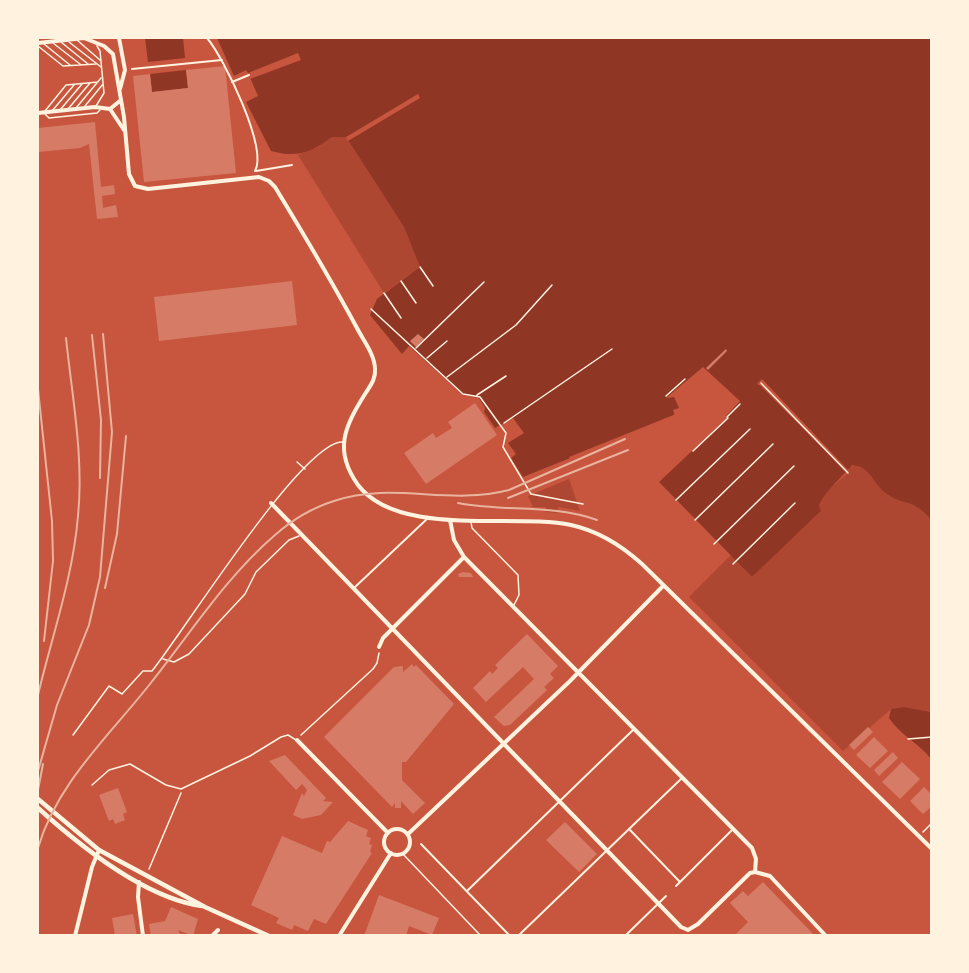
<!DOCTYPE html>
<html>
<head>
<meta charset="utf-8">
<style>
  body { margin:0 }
  #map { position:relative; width:969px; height:973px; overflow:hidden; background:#c8553d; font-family:"Noto Sans",sans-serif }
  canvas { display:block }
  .frame { position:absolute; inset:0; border:39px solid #fff3e0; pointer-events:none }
</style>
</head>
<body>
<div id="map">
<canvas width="969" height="973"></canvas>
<div class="frame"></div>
</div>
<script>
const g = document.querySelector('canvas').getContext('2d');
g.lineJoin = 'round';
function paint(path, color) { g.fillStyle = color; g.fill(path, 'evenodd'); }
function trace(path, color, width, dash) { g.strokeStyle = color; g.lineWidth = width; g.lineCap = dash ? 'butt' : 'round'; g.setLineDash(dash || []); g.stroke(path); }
const green = new Path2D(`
  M332 137H346L404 227 420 267 384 293 298 155 320 146Z
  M855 465 867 470 885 493 914 503 931 520V712L904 707 891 709 843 751 689 597 731 555 752 577 816 516 821 511 819 505 824 493 848 473 849 467Z
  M569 479 580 511 558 507 557 513 546 512V507H533L528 496Z`);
const water = new Path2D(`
  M145 38H183L185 58 148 62Z
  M217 38H931V520C912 497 906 507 887 494 873 485 871 466 852 465 843 477 826 489 819 505L821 511 752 577 659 482 727 418 726 416 740 401 703 367 666 398 674 397 679 408 673 410 675 416 523 477 511 458 516 454 508 443 524 433 513 418 495 428 484 412 485 408 479 398 463 395 409 346 402 354 370 315 377 299 420 267 404 227 346 137H332C311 153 296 158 271 151L246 102 258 96 248 73 246 70 234 76Z
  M186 70 188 88 152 92 150 74Z
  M904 707 931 712V759C919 743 900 735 889 718L891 709Z`);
const pier = new Path2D(`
  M298 53 301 60 250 79 248 73Z
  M418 94 420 98 348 141 346 137Z
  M762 379 849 471 847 473 761 386 757 384Z
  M676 414 677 416 570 460 569 457Z`);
const building = new Path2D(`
  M225 66 236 173 144 182 133 76 150 74 152 92 188 88 186 70Z
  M95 122 101 187 114 185 115 194 102 196 103 208 116 205 118 217 97 219 89 144 80 148 38 152V128Z
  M292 281 297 325 159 341 154 297Z
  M418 334 424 339 416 347 410 341Z
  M726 349 727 351 708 370 706 368Z
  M475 403 497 435 426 484 404 453 433 433 436 438 452 428 448 422Z
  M463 572 471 573 473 577H459L458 574Z
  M527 634 558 666 550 674 554 678 544 687 547 690 510 725 504 726 494 717 534 679 523 667 486 702 473 688 490 671 492 674 498 668 495 665Z
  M412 664 414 667 416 665 454 704 406 762H402V780L425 803 413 814 401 801V808H395V803L392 807 324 737 394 667 403 666V672Z
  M868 727 873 732 854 750 849 745Z
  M874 737 888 751 870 768 856 755Z
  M893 752 898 758 879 776 874 770Z
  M285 755 326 798 323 801 333 802 321 815 302 819 293 815 302 793 304 796 307 790 302 784 296 790 269 761Z
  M902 762 920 779 900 799 882 782Z
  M924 787 932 795V806L923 814 910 801Z
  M118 788 127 812 123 814 125 820 115 824 113 819 109 821 99 795Z
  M348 821 368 830 366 836 371 838 369 844 372 845 370 852 372 853 326 924 314 919 308 931 294 925 292 930 276 923 279 918 251 905 282 836 322 853 327 841 330 842Z
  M565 822 597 854 579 872 546 840Z
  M763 882 815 936H734L748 922 730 903 743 891 748 896Z
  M379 895 439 918 432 935 409 926 406 936H364Z
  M171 907 198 919 193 936 178 930 181 936H151L149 924 165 921Z
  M133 914 137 936H115L112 918Z`);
const path = new Path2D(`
  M420 267 433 286
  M401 281 416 303
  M384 293 401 318
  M371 309 463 394 480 397 506 433 503 447 531 494 583 504
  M416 348 484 282
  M427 358 447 341
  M447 377 516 325 552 285
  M761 383 848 473
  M477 395 506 376
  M666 396 685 379
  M727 417 740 404
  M504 423 612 349
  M693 451 728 418
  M676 500 750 429
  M695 520 773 444
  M714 544 794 466
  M733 564 795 503
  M301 735 373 669 377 663 379 653
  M908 739 932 737
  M923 832 932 823
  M149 869 181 793`);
const service = new Path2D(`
  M77 40 100 60
  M61 42 88 64
  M69 42 101 67
  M53 43 80 64
  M44 44 70 65
  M38 46 63 66 96 64
  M85 106 103 84
  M96 106 104 93 100 51 97 46
  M76 108 101 78
  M68 109 90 83
  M60 110 82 84
  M45 111 66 85 98 82
  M52 111 74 85
  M45 114 49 118 97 113 100 110
  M297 462 305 469
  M471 522 472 528 518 575 519 595 514 605
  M163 659 174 662 189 654 245 594 256 572 289 540 299 536
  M73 735 109 686 122 694 143 671H152C183 633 301 443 342 442
  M92 785 109 770 130 764 166 785 181 789 250 756 281 737 288 735 296 740
  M402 853 481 936`);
const pedestrian = new Path2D(`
  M207 38C224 58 268 148 255 171
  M132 69 222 60
  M232 82 249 75
  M256 171 292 165
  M354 588 428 518
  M630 830 680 882
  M421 844 510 936
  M676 886 733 829
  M467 891 633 730
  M518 936 682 778
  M625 936 666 896`);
const minor = new Path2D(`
  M84 38 104 46 113 54 124 117 129 174 135 186 148 189 259 177 269 181 275 187C303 233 331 280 357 328 363 340 375 355 375 369 376 379 370 386 365 394 345 426 333 450 358 485 398 538 514 513 571 525 599 531 622 546 642 564L932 849
  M119 38 125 70 120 89
  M38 43 84 38
  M110 109 124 130
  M38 113 95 107 110 109 121 100
  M271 503 681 927 688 930 698 924 750 873 755 872
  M450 520 454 540 464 557 752 848 756 859 755 872 770 876 826 936
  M379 647 383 638 464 557
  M297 740 388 833
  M384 842a13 13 0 1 1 26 0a13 13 0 1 1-26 0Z
  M408 834 570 681 663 586
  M139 882 138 897 143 936
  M75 936 92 867 99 850
  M212 936 218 930
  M339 936 391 853`);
const tertiary = new Path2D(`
  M38 799 99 850 205 907 269 936
  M38 808C80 846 144 898 202 906`);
const rail = new Path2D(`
  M92 335 101 420 100 478
  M38 389 52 521 53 561 44 641
  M508 498 628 450
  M458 503C505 512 552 504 597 520
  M105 588 117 534 126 436
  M38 695C52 636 73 577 78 516 84 457 72 396 66 338
  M38 771 57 705 89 625 100 577 112 432 103 334
  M38 790 43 764
  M38 848C57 783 109 736 150 684 190 634 226 577 275 535 292 520 312 508 334 501 394 481 447 506 509 490L625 439`);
paint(green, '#ae4732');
paint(water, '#8f3625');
paint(pier, '#c8553d');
paint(building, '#d67c66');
trace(path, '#fff3e0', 1.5);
trace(service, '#fff3e0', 1.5);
trace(pedestrian, '#fff3e0', 2);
trace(minor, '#fff3e0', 4);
trace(tertiary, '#fff3e0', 4.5);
trace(rail, '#e9b49f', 2);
</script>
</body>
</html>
